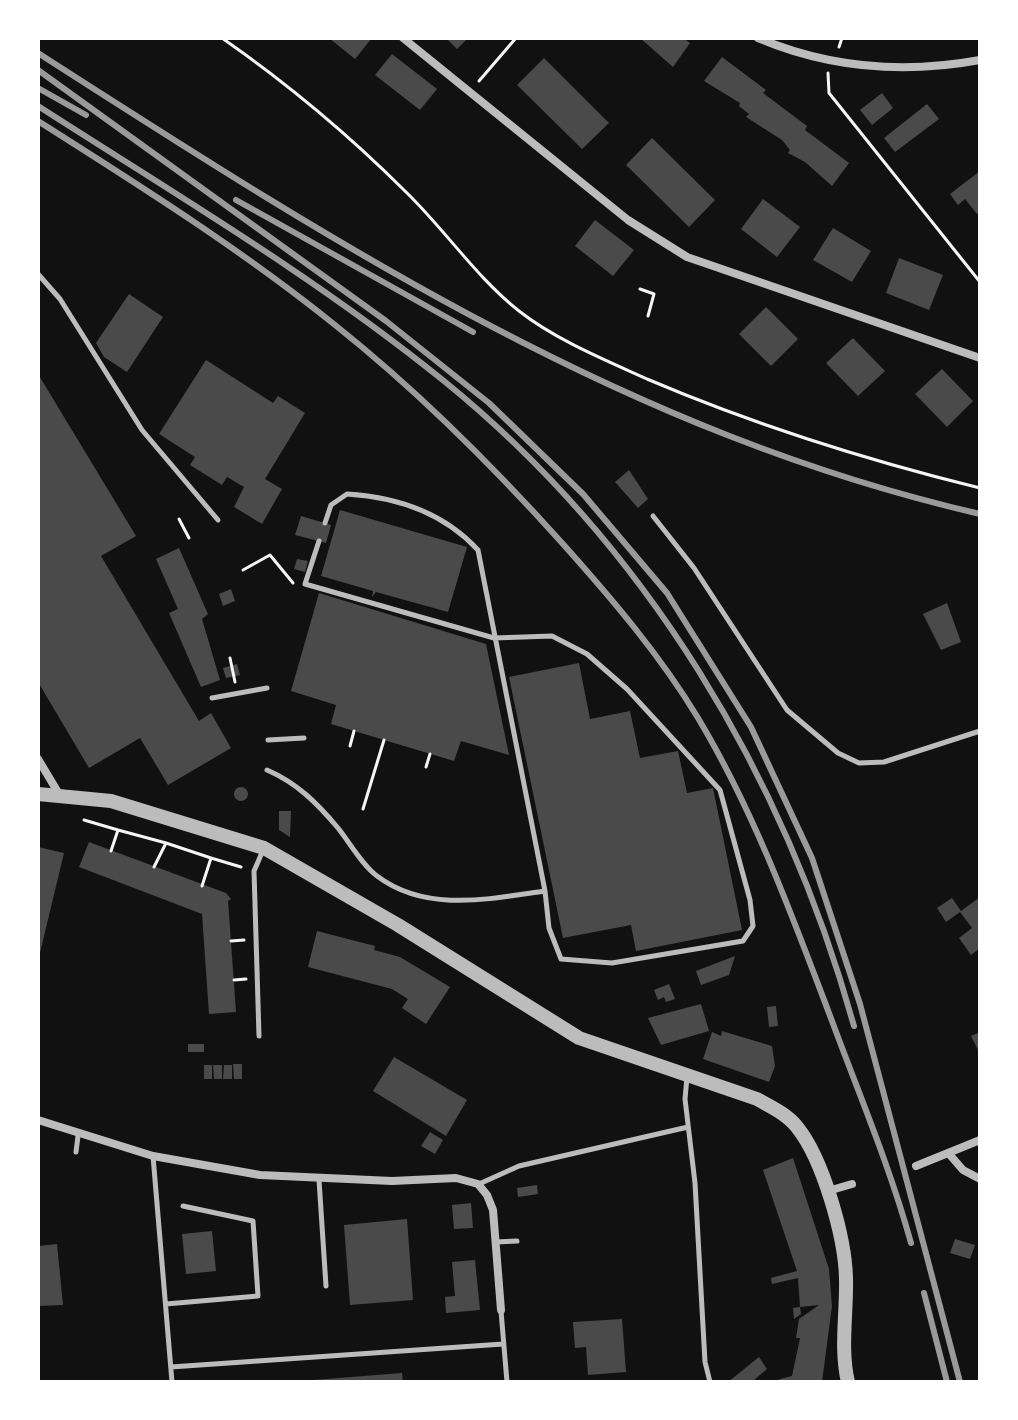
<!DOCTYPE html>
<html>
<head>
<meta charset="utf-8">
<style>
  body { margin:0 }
  #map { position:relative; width:1018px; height:1420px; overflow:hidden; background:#111; font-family:"Space Grotesk",sans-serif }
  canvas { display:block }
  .frame { position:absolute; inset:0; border:40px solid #fff; pointer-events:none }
</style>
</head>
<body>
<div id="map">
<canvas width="1018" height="1420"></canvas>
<div class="frame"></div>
</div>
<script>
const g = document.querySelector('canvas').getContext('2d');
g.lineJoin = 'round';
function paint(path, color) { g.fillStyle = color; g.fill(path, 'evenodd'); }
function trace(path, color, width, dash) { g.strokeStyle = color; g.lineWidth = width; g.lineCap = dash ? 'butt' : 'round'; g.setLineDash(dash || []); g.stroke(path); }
const building = new Path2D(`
  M329 38H372L355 59Z
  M446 38H468L457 49Z
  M640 38H683L690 43 673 67Z
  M392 54 437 89 420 110 375 75Z
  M722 57 766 90 763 93 807 126 805 130 849 163 832 186 805 162 788 153 790 150 782 140 746 117 749 114 739 106 740 103 704 81Z
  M544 58 609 123 582 149 517 85Z
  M882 93 893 108 872 125 860 110Z
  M927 104 939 119 895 152 884 138Z
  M652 138 715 200 689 227 626 165Z
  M980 171V211L977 214 965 199 958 205 950 194Z
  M763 199 800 227 777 257 741 229Z
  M595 220 634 250 613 276 575 246Z
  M833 228 871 251 852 282 813 260Z
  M899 258 943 275 929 310 886 293Z
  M129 294 163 317 127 372 104 357 96 343Z
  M766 307 798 339 771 366 739 334Z
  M853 338 885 371 858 396 826 363Z
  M206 360 273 403 278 396 305 413 265 479 282 489 262 524 234 507 244 487 227 477 222 485 190 465 195 457 159 434Z
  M942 369 973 401 947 427 915 394Z
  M38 374 136 536 101 556 199 721 211 713 231 748 168 785 140 738 89 768 38 682Z
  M629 470 648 499 638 508 615 482Z
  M340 510 467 547 448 612 376 592 372 597 373 591 321 576Z
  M301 516 331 525 326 543 295 535Z
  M179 548 208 614 202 619 220 680 201 687 169 613 178 609 156 559Z
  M297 559 308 561 305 572 294 569Z
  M231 589 235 601 223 606 219 594Z
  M319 593 486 644 509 755 461 741 454 761 331 724 336 705 291 691Z
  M947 603 961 642 941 650 923 614Z
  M579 663 590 719 630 711 640 758 678 751 687 793 713 788 742 930 636 951 631 925 563 938 509 677Z
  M237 664 240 675 226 678 223 668Z
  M234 794a7 7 0 1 1 14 0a7 7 0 1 1-14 0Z
  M279 811H291L290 837 279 830Z
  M89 842 226 893 231 899 228 901 236 1012 209 1014 202 914 79 867Z
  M38 847 64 853 39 957H38Z
  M980 897V948L971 955 959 938 972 928 960 912 946 922 937 908 952 898 961 911Z
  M317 931 375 946 374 950 400 957 450 987 426 1024 402 1008 408 999 392 989 308 967Z
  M735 956 729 975 701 985 696 971Z
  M669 984 675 999 666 1002 664 997 658 1000 654 990Z
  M701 1004 709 1031 661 1045 648 1018Z
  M776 1006 778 1026 769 1027 767 1007Z
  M722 1031 772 1046 775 1066 769 1082 703 1059 712 1032 721 1036Z
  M980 1032V1054L971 1036Z
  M188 1044H204V1052H188Z
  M394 1057 467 1100 446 1136 373 1091Z
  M233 1064H242V1079H234Z
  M204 1065H212V1079H204Z
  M213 1065H222V1079H214Z
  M224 1065H232V1079H223Z
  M430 1132 443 1140 435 1154 421 1146Z
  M793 1158 829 1269 832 1306 822 1382H769L792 1376 800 1338H796L799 1319 819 1305 800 1307 801 1314 794 1319 793 1308 800 1307 798 1278 772 1284 771 1278 797 1271 763 1170Z
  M537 1185 538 1194 518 1197 517 1188Z
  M471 1203 473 1228 454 1229 452 1205Z
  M407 1219 413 1300 350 1305 344 1225Z
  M212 1231 216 1271 186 1274 182 1234Z
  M955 1239 975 1245 970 1259 950 1253Z
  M57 1244 63 1305 38 1306V1246Z
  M475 1260 480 1310 446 1313 445 1297 455 1296 452 1262Z
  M622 1319 626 1372 588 1375 586 1347 575 1348 573 1322Z
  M759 1357 767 1369 754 1380 728 1382Z
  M402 1373 403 1382H313V1380Z`);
const path = new Path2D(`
  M222 38C288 84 350 136 407 193 445 230 477 278 519 311 556 340 605 360 647 379 755 425 866 460 980 488
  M839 47 842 38
  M828 73 829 93 980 282
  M479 81 516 38
  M640 289 654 294 648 316
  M179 519 189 538
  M243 570 270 555 293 583
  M230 658 235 682
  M350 746 354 731
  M426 767 430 754
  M363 809 384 740
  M84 820 118 830
  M111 851 118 830 166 843
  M154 867 166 843 211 858
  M202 886 211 858 241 867
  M231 941 244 940
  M234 980 246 979`);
const service = new Path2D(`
  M38 274 60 299 142 430 218 520
  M653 516 694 568 787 710 838 753 859 763 884 762 980 731
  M319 541 305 584 494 638 552 636 587 654 627 689 720 790 750 900 753 926 743 941 612 963 561 959 549 928 545 891
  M212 698 267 688
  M268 740 304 738
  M267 770C297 783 317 803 338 828 350 843 362 865 377 876 426 913 489 899 545 891L478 550C444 513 396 497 347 494L331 505 325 523
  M259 1036 254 871 264 848
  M687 1077 685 1099 695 1183 705 1362 710 1382
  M76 1152 78 1136
  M153 1156 172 1382
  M319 1180 326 1286
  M479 1184 519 1166 688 1127
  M496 1242 517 1241
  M166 1304 258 1296 253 1221 183 1206
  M501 1311 507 1382
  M171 1367 503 1344`);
const minor = new Path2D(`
  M403 38 628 220 687 257 980 358
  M758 38C829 68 904 74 980 60
  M38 759 59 794
  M38 1120 153 1156 260 1175 392 1181 456 1178 478 1184 487 1195 493 1210 501 1310
  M950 1155 963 1170 980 1179
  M916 1166 980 1140
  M828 1191 852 1184`);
const tertiary = new Path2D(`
  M38 794 111 801 264 848 398 925 579 1038 757 1099C771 1107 787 1114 797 1127 823 1159 845 1237 846 1278 847 1312 840 1349 848 1382`);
const rail = new Path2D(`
  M38 53C337 245 628 433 980 514
  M38 70 386 321 489 403 583 494 667 593 751 727 812 858 860 1004 960 1382
  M38 88 86 115
  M38 106C175 194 317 278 444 381 647 546 784 775 854 1026
  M38 121C139 185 242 250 335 325 418 391 493 466 563 544 612 599 660 655 698 718 755 813 793 918 832 1021 859 1094 890 1167 911 1243
  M236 200 473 332
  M924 1293 947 1382`);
paint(building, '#4a4a4a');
trace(path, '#f5f5f5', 3);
trace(service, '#bcbcbc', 5);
trace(minor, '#bcbcbc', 8);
trace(tertiary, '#bcbcbc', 14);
trace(rail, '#9a9a9a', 6);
</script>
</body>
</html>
